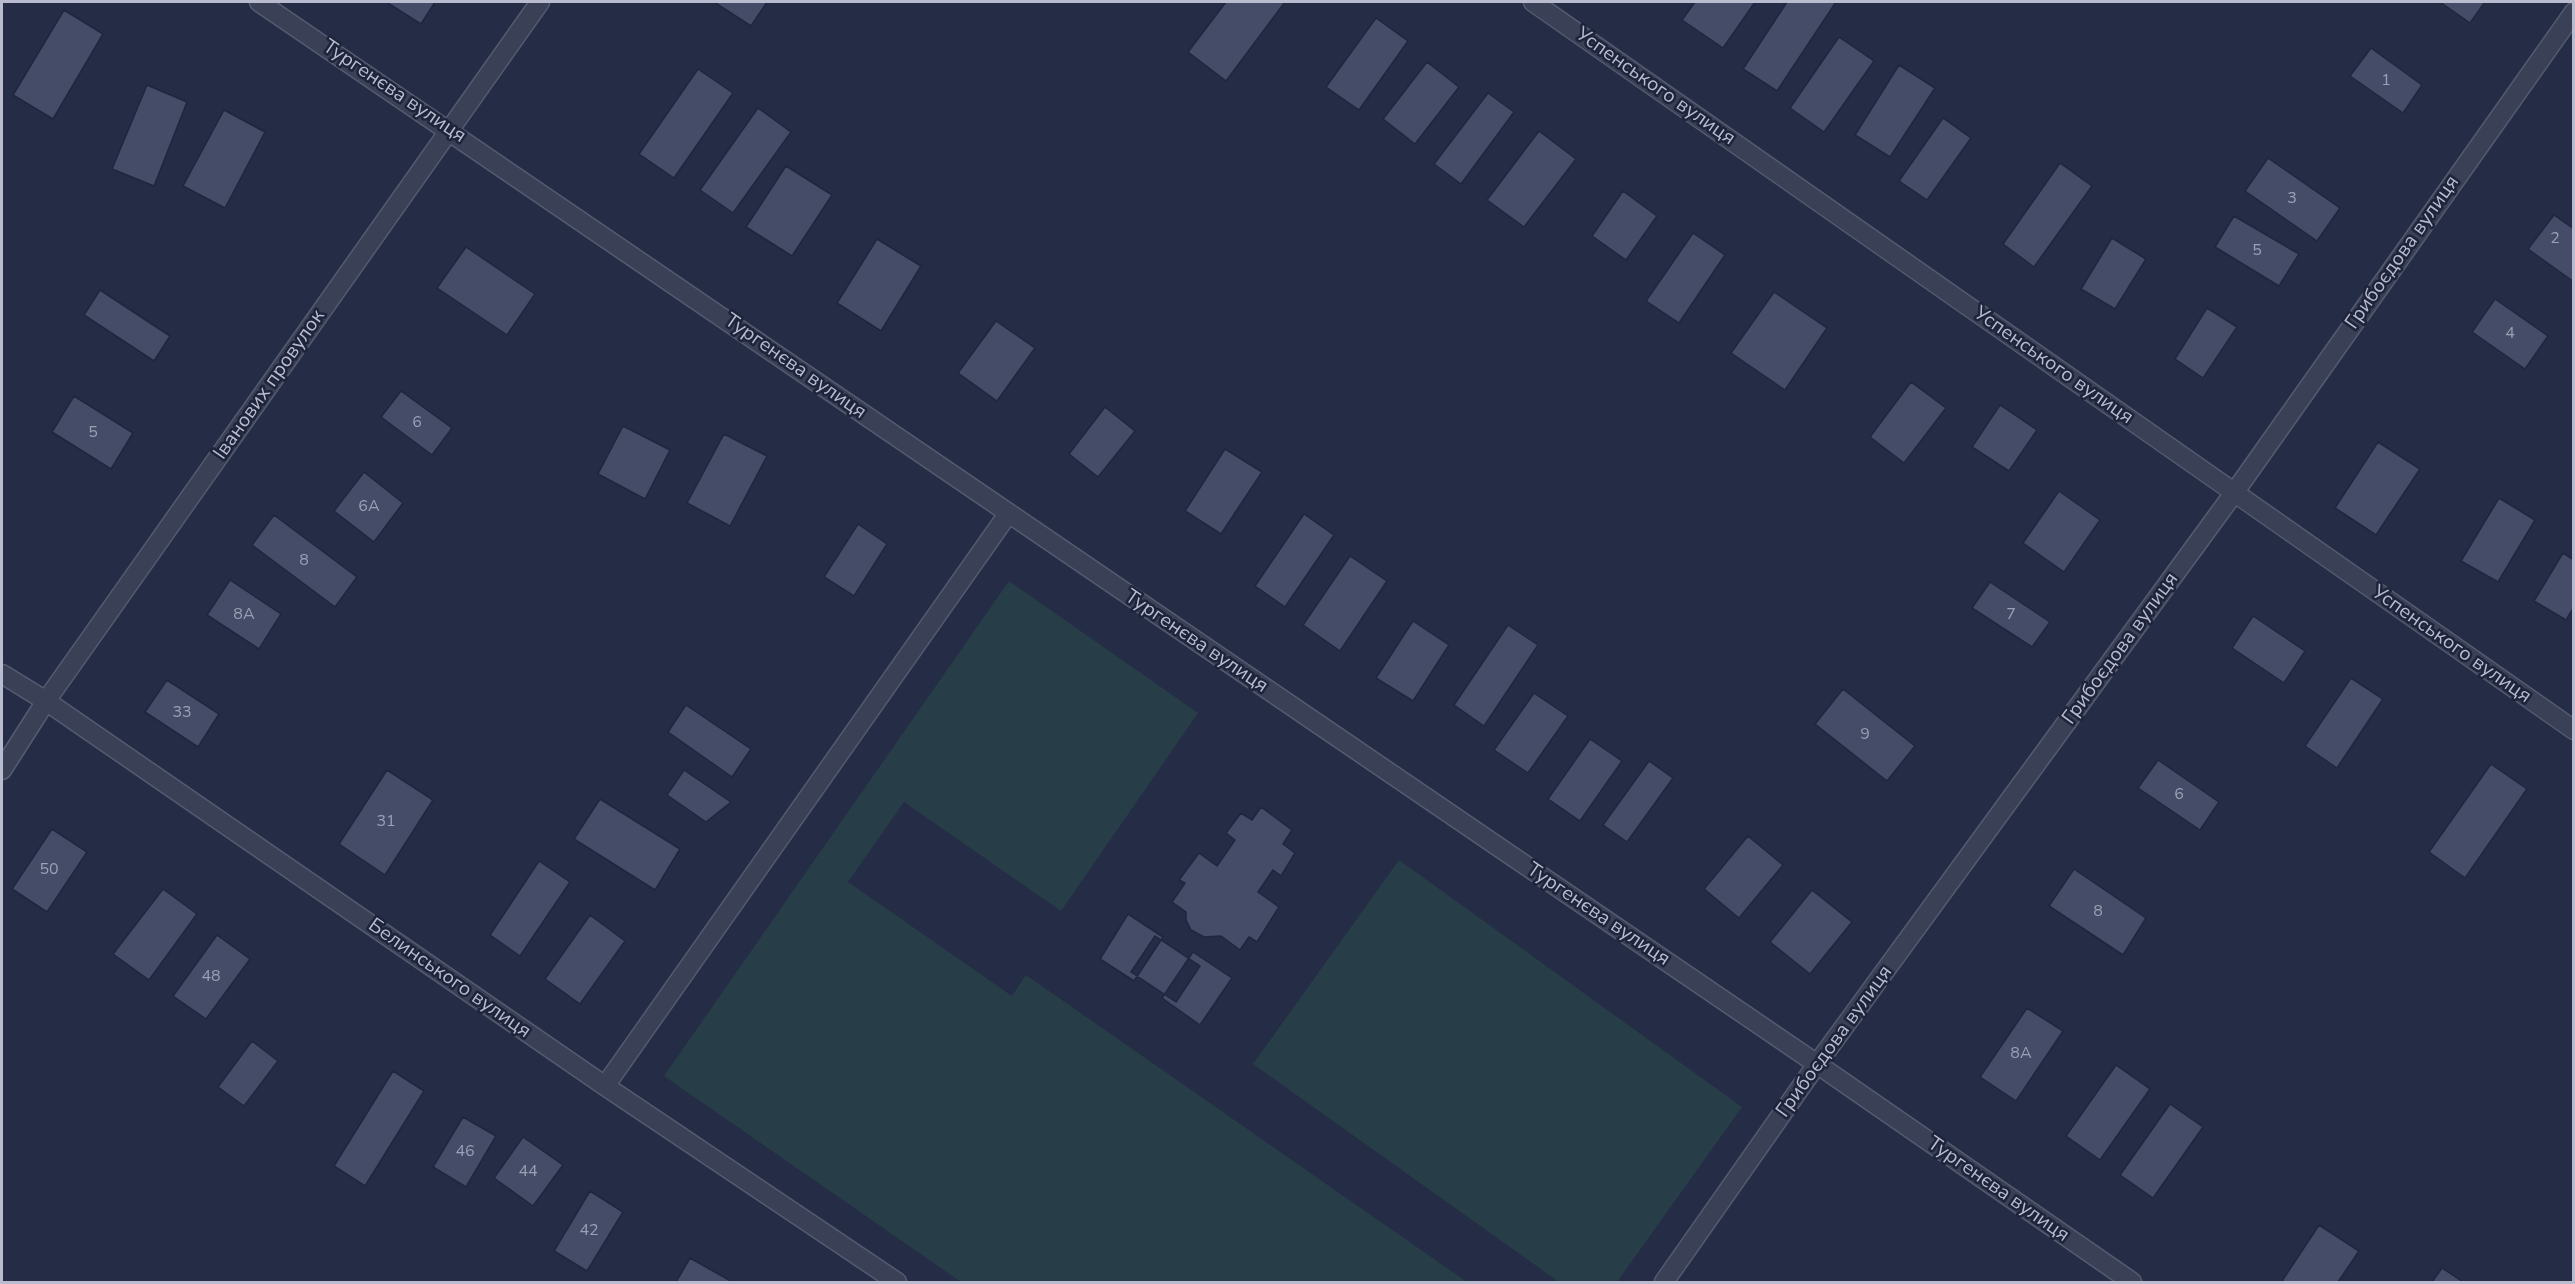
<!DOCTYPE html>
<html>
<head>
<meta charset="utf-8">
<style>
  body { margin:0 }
  #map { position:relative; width:2575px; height:1284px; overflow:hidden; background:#252d46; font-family:"Nunito Sans",sans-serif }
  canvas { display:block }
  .frame { position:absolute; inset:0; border:3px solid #b8bcce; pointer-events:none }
</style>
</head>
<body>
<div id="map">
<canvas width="2575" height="1284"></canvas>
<div class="frame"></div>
</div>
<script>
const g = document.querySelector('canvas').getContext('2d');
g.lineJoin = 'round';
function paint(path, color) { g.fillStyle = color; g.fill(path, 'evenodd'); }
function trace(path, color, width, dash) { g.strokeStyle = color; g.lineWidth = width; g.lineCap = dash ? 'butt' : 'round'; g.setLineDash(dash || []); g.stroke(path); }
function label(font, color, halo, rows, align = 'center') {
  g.font = font + ' "Nunito Sans",sans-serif'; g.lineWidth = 5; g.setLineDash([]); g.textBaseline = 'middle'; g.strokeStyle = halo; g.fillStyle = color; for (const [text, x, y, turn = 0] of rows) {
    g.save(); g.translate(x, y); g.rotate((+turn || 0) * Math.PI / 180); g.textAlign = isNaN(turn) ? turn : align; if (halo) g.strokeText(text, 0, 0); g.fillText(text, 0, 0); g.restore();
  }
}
const green = new Path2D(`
  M1009 581 1198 713 1061 911 904 802 848 882 1012 996 1026 975 1467 1282H961L664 1076Z
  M1399 860 1742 1107 1617 1282H1559L1253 1064Z`);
const building = new Path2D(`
  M386 2H435L421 24Z
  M714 2H767L751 26Z
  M1226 2H1285L1226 81 1188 52Z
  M1695 2H1755L1723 48 1682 20Z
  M1787 2H1836L1777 91 1743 69Z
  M2440 2H2485L2470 23Z
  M64 10 103 34 53 119 13 95Z
  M1376 18 1408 41 1359 110 1326 87Z
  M1839 37 1874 61 1824 132 1790 108Z
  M2371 48 2422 85 2403 113 2350 76Z
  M1427 62 1459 87 1415 144 1383 119Z
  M1899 65 1935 88 1890 157 1855 135Z
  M698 69 733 93 674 178 639 154Z
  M147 85 187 102 154 186 112 169Z
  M1488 93 1514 112 1461 184 1434 164Z
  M758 108 791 132 733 213 700 190Z
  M224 110 265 132 225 208 183 186Z
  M1943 118 1971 138 1927 200 1899 181Z
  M1539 131 1576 159 1524 227 1487 200Z
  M2268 158 2340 208 2317 241 2245 191Z
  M2060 163 2092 186 2034 267 2003 244Z
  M786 166 832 195 792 256 746 227Z
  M1623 191 1657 216 1626 260 1592 236Z
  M2554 215 2574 229V282L2528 249Z
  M2234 216 2299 254 2279 286 2215 247Z
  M1693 233 1725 255 1679 323 1646 301Z
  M2112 238 2146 259 2115 309 2081 289Z
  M877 239 921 266 881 331 837 303Z
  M466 247 535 294 507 335 437 288Z
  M100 290 170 336 154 361 84 315Z
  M1774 292 1827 328 1785 390 1731 353Z
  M2495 299 2548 336 2525 369 2472 332Z
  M2207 308 2237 327 2203 378 2175 359Z
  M996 321 1035 348 997 401 958 373Z
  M1911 382 1946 408 1904 463 1870 437Z
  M401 391 452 428 432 455 381 417Z
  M74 396 133 433 111 469 52 432Z
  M2000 405 2037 430 2009 471 1972 447Z
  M1105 407 1135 431 1098 477 1069 454Z
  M623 426 670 450 645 499 598 474Z
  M724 434 767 456 730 526 687 503Z
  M2378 442 2420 469 2376 535 2335 508Z
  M1225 449 1262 472 1221 534 1185 511Z
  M364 472 403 503 374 542 334 511Z
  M2059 491 2100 520 2064 572 2023 543Z
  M2499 498 2535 520 2498 582 2461 561Z
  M1304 514 1334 535 1285 607 1255 586Z
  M274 515 357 577 335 607 252 545Z
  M858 524 887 544 854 596 824 577Z
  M2563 553 2574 560V607L2566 620 2534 601Z
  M1350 556 1387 581 1340 651 1303 625Z
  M230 580 281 614 259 649 207 615Z
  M1990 582 2050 622 2032 647 1972 608Z
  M2253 616 2305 651 2284 683 2232 648Z
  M1413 621 1449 645 1413 701 1376 678Z
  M1508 625 1538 645 1484 726 1454 705Z
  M2351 678 2383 699 2337 768 2305 746Z
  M167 680 219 714 198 747 145 712Z
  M1843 689 1915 746 1887 781 1815 724Z
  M1534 693 1568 716 1528 773 1494 750Z
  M686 705 751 749 732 777 668 732Z
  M1590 739 1622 761 1580 821 1548 799Z
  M2158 760 2219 802 2200 830 2138 788Z
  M1649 761 1673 778 1627 842 1603 825Z
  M2491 764 2527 789 2465 878 2429 852Z
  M387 770 433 800 385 875 339 844Z
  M684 770 731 802 706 822 667 795Z
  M600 799 680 849 655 890 574 839Z
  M1261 807 1292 830 1283 844 1295 853 1281 876 1273 870 1258 892 1279 907 1257 942 1249 937 1240 950 1221 936 1204 937 1191 930 1186 920V912L1172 902 1185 883 1179 880 1199 853 1217 866 1235 840 1226 833 1241 813 1252 820Z
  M52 829 87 852 47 912 12 889Z
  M1748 836 1783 865 1739 918 1704 889Z
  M539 861 570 882 520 956 490 935Z
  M2074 869 2146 918 2123 955 2049 906Z
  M163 889 197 914 149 980 113 954Z
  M1812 890 1852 922 1810 974 1770 942Z
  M1128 914 1163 937 1134 981 1100 959Z
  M590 915 625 941 580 1004 545 979Z
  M217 935 250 959 206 1019 173 996Z
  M1155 936 1200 966 1176 1002 1131 972Z
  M1193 952 1232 978 1200 1025 1162 998Z
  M2027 1008 2063 1031 2016 1101 1980 1077Z
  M252 1041 278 1061 244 1106 218 1087Z
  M2116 1065 2150 1089 2100 1160 2066 1136Z
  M393 1071 424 1091 365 1186 334 1166Z
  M2170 1104 2203 1127 2153 1198 2120 1175Z
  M463 1117 496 1136 466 1187 433 1167Z
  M523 1137 563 1165 533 1206 494 1178Z
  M590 1191 623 1212 587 1271 554 1251Z
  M2319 1225 2359 1251 2338 1282H2285L2282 1281Z
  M690 1258 729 1280 728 1282H676Z
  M2442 1268 2463 1282H2432Z`);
const minor = new Path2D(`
  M259 2 1817 1064 2132 1282
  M1533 2 2574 730
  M2 674 46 701 605 1086 897 1282
  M2 770 46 701 540 2
  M605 1086 1008 514
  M1664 1282 1817 1064 2234 493 2574 12`);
const numberNames = [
  ["1",2386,81],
  ["3",2292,199],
  ["2",2555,239],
  ["5",2257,251],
  ["4",2510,334],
  ["6",417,423],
  ["5",93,433],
  ["6А",369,507],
  ["8",304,561],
  ["8А",244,615],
  ["7",2011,615],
  ["33",182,713],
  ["9",1865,735],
  ["6",2179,795],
  ["31",386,822],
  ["50",49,870],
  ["8",2098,912],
  ["48",211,977],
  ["8А",2021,1054],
  ["46",465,1152],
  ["44",528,1172],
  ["42",589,1231]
];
const streetNames = [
  ["Успенського вулиця",1655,87,35],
  ["Тургенєва вулиця",394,92,34],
  ["Грибоєдова вулиця",2403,253,-55],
  ["Успенського вулиця",2053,366,35],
  ["Тургенєва вулиця",795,367,35],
  ["Іванових провулок",270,385,-55],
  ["Тургенєва вулиця",1196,642,34],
  ["Успенського вулиця",2451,645,35],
  ["Грибоєдова вулиця",2121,649,-54],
  ["Тургенєва вулиця",1598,915,34],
  ["Белинського вулиця",449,979,35],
  ["Грибоєдова вулиця",1835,1042,-54],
  ["Тургенєва вулиця",1998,1190,35]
];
paint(green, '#273d47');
paint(building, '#444c68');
trace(building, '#20263d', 1.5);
trace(minor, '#555b70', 21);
trace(minor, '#3a4055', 18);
label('16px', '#9ba0b4', null, numberNames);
label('20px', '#b8bcce', '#1e243b', streetNames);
</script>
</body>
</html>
